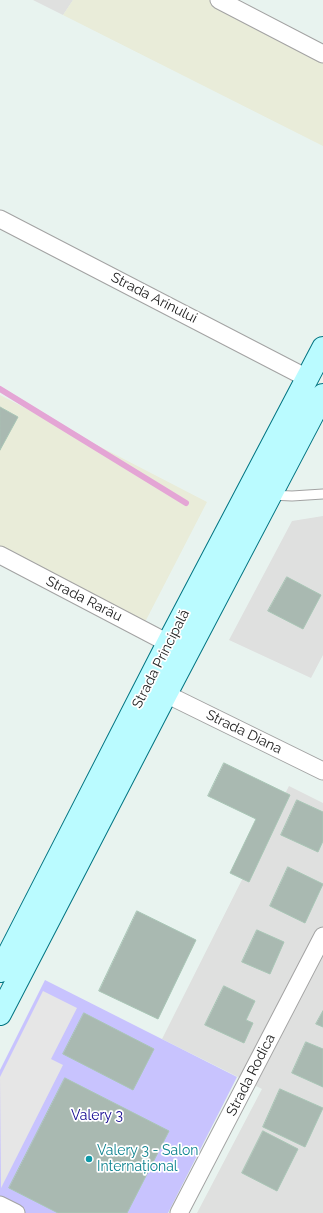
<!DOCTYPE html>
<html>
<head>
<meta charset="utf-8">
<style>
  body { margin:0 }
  canvas { display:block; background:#e8f3ef }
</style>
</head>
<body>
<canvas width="323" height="1213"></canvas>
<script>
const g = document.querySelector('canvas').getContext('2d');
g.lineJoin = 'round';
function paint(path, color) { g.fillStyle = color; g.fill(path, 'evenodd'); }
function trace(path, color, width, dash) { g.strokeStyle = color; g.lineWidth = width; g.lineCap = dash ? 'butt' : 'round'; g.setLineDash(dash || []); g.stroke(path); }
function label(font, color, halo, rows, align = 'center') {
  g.font = font + ' Raleway,sans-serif'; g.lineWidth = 3.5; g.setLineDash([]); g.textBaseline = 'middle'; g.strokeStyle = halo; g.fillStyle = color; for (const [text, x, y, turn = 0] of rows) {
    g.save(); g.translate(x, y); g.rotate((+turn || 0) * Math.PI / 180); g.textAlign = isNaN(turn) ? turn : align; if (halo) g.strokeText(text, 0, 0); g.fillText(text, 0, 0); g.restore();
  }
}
const residential = new Path2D(`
  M33 0H73L63 15Z
  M323 516V655L311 678 229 640 292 521Z
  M289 786 323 803V1213H197L262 1089 162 1039Z`);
const industrial = new Path2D(`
  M73 0H211L323 56V146L63 15Z
  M0 395 207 502 143 626 0 551Z`);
const park = new Path2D(`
  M45 980 237 1077 168 1213H24L0 1201V1070Z`);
const parking = new Path2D(`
  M43 991 77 1008 51 1059 63 1065 1 1188 0 1077Z`);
const stream = new Path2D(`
  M0 389 186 503`);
const building = new Path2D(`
  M0 407 18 417 0 450Z
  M287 577 321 595 303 629 268 611Z
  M224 763 290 795 249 882 230 873 256 819 208 796Z
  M297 800 323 812V841L318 852 281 835Z
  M288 867 323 884 305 923 270 906Z
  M137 911 196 940 158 1019 99 991Z
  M257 930 284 942 270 974 242 962Z
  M224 986 255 1001 246 1020 253 1023 244 1043 205 1025Z
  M323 1011V1027L316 1024Z
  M84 1013 154 1049 133 1090 63 1054Z
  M306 1042 323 1049V1087L292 1073Z
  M65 1078 169 1131 127 1213H58L9 1188Z
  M280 1089 323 1108 305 1147 263 1127Z
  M263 1131 298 1149 277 1191 242 1173Z`);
const lane = new Path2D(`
  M271 495 292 496 323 494`);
const street = new Path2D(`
  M219 0 323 54
  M0 219 307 378
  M0 555 168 643
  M166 694 323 771
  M0 1205 16 1213
  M179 1213 323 936`);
const secondary = new Path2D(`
  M0 971 168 643 323 348
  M0 1014 166 694 323 395`);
const markers = [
  [89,1159,4,"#0f9aa8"]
];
const streetNames = [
  ["Strada Arinului",154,298,27],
  ["Strada Rarău",84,599,27],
  ["Strada Principală",161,659,-63],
  ["Strada Diana",244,732,26],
  ["Strada Rodica",251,1075,-63]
];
const parkNames = [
  ["Valery 3",97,1116]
];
const cultureNames = [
  ["Valery 3 - Salon",97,1151],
  ["Internațional",97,1167]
];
paint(residential, '#dfe0df');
paint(industrial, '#e9ecd9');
paint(park, '#c8c3fe');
paint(parking, '#e6e6e6');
trace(stream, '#e4a5d5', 6);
paint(building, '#a9b9b1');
trace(building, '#a9c6b6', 1);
trace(lane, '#a3a3a3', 11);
trace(street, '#a3a3a3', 19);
trace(secondary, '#007482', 24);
trace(lane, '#fff', 9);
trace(street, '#fff', 17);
trace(secondary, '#bafbff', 22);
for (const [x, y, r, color] of markers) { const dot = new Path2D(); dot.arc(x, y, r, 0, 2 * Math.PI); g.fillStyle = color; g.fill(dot); trace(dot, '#fff', 1.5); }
label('14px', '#222', '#fff', streetNames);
label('14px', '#0d018e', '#fff', parkNames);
label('14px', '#0d838f', '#fff', cultureNames, 'left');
</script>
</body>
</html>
